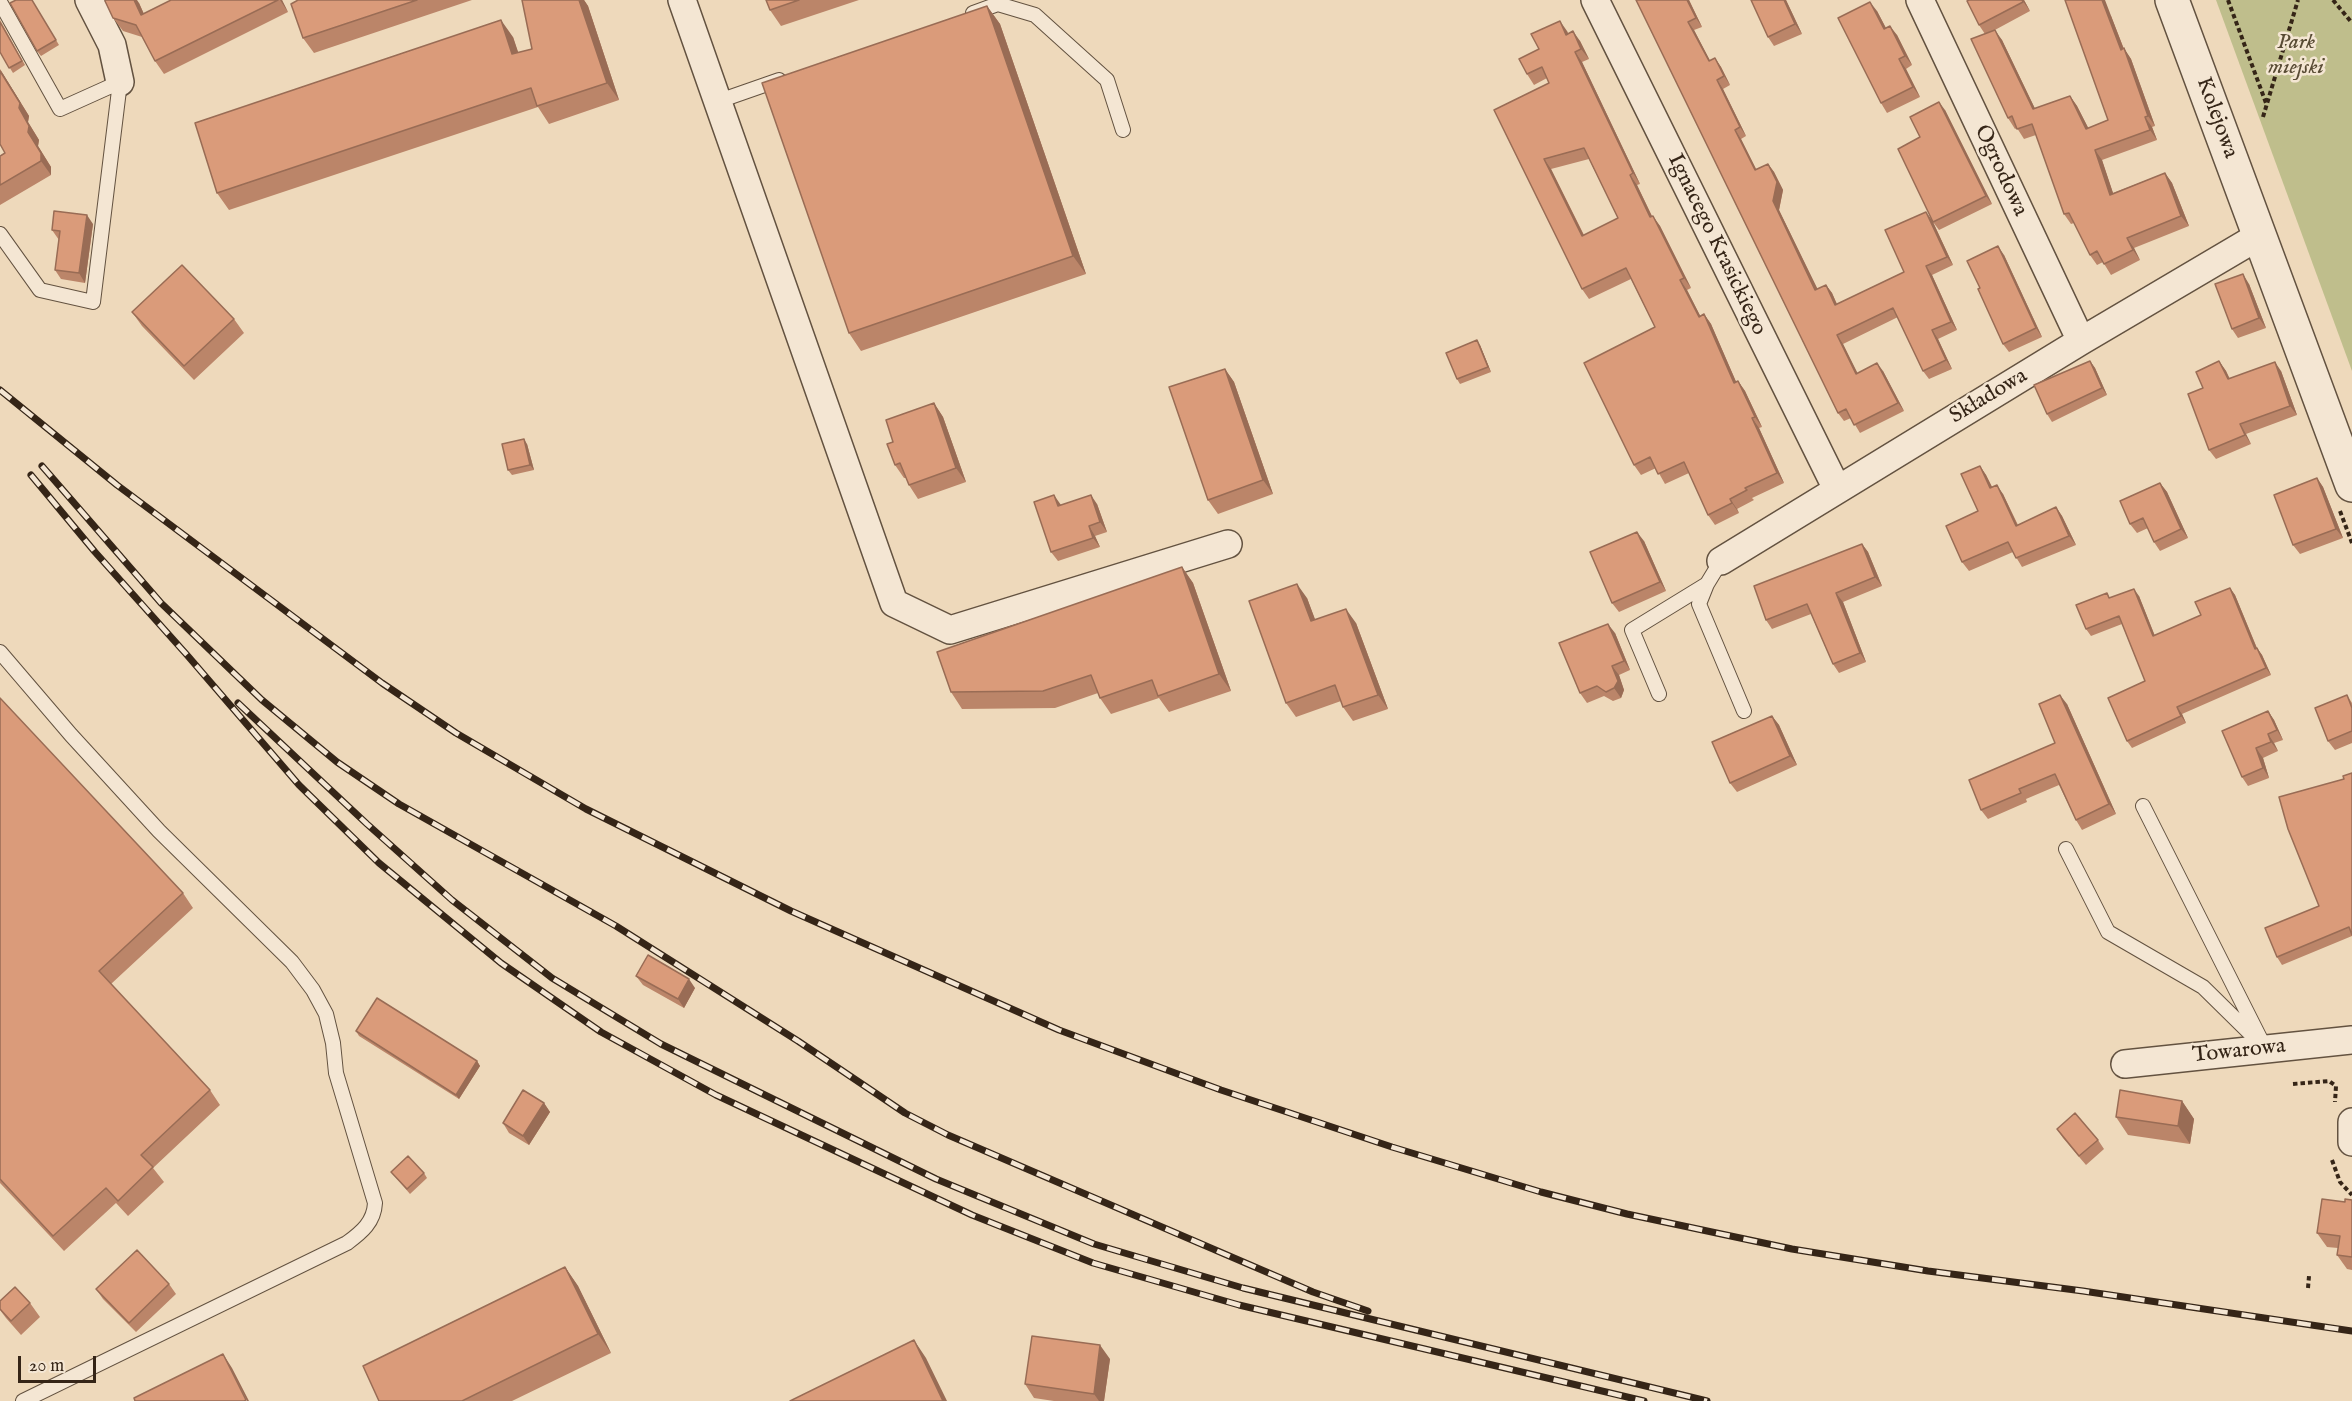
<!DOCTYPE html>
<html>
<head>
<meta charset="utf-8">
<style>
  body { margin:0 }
  #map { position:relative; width:2352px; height:1401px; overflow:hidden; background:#eed9bb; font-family:"IM FELL English",serif }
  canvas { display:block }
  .scale { position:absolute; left:18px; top:1356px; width:78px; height:27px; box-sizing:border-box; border:3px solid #352517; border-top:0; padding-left:8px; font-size:18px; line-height:21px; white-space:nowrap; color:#352517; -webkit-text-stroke:4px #f4e6d3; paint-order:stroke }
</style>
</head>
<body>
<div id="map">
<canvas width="2352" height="1401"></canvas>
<div class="scale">20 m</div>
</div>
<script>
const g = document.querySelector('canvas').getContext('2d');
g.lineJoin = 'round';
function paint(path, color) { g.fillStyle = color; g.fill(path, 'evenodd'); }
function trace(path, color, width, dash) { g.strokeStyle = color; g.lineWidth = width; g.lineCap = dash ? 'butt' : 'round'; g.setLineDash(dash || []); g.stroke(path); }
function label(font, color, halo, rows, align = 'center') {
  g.font = font + ' "IM FELL English",serif'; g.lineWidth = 5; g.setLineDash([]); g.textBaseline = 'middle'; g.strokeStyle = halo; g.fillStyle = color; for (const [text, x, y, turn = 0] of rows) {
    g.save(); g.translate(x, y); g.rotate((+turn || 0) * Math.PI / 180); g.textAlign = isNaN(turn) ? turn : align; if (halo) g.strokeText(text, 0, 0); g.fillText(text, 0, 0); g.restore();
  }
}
const green = new Path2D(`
  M2216 0H2352V371Z`);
const path = new Path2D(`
  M2228 0 2266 103
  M2333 0 2352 23
  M2263 117 2298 0
  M2340 511 2352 543
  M2293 1084 2329 1081 2336 1086 2335 1102
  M2332 1160 2340 1182 2352 1195
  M2308 1288 2309 1276`);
const service = new Path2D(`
  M0 2 60 109 120 82
  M973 13 998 4 1035 15 1107 80 1123 130
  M716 102 779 80
  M0 234 40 290 93 302 120 82
  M1721 561 1707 584 1699 604 1744 711
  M0 652 71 735 159 831 292 962 313 990 326 1014 333 1043 336 1073 375 1203C374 1222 362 1232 347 1243L23 1401
  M1659 694 1632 630 1707 584
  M2143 806 2261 1040
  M2066 849 2108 932 2203 987 2265 1048`);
const minor = new Path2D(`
  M89 0 112 45 120 82
  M682 0 894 603 950 630 1228 544
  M1595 0 1837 489
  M1920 0 2081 341
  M1721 561 2081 341 2259 236
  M2125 1064 2352 1040
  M2352 1122V1142`);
const tertiary = new Path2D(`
  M2172 0 2352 485`);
const rail = new Path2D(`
  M0 390 117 485 382 683 456 733 586 809 791 911 1059 1030 1221 1090 1392 1147 1541 1192 1627 1214 1792 1249 1928 1271 2083 1291 2352 1331
  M42 466 161 603 262 700 337 762 399 804 616 926 798 1041 905 1113 948 1135 1313 1292 1368 1311
  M31 475 95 552 187 655 299 785 379 863 501 963 601 1032 716 1095 972 1215 1093 1263 1239 1305 1644 1401
  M238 703 367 824 452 900 552 978 661 1044 936 1179 1094 1244 1243 1288 1707 1401`);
const wall = new Path2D(`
  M32 0 59 45 41 56 37 51Z
  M171 0H282L288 12 164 74 155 61 142 37 123 31 113 18 139 3 144 14Z
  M298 0H472L314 53 303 38Z
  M522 0H584L588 6 619 100 549 124 538 107 229 210 217 193 513 37 518 53 532 49Z
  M766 0H859L781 26 770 10Z
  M1636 0H1689L1702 27 1694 30 1710 61 1715 58 1721 67 1730 85 1723 89 1746 136 1741 139 1756 169 1768 164 1774 172 1783 190 1779 210 1817 289 1826 285 1832 293 1837 304 1904 272 1932 220 1920 137 1945 110 1992 204 1939 230 1933 222 1953 265 1932 275 1957 330 1938 339 1952 369 1929 379 1923 371 1898 317 1843 344 1857 373 1883 371 1904 411 1860 433 1851 418 1844 421 1838 413Z
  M1786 0 1802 34 1774 46 1768 37Z
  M1969 0H2024L2030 11 1993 31 2002 40 2035 109 2070 96 2077 106 2088 128 2108 120 2111 16 2124 49 2131 59 2155 126 2152 127 2157 140 2102 160 2113 193 2165 173 2172 183 2189 226 2134 248 2140 260 2111 275 2103 262 2097 265 2090 255 2074 223 2071 224 2064 214 2036 135 2024 139 2017 128 2015 129 2008 118 1985 34 1979 25Z
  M987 6 1000 24 1086 274 861 351 849 333Z
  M1877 11 1886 28 1897 35 1912 65 1906 69 1920 97 1887 113 1881 103Z
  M0 20 25 65 13 73 0 52Z
  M1567 31 1568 34 1580 41 1589 59 1582 62 1640 184 1637 185 1652 216 1660 226 1691 288 1687 290 1700 316 1704 314 1711 324 1736 382 1738 381 1745 391 1762 427 1759 428 1784 483 1752 498 1754 500 1737 509 1739 513 1715 525 1708 515 1689 473 1665 484 1656 468 1641 475 1634 465 1655 327 1631 279 1589 299 1582 289 1494 110 1549 83 1547 78 1534 85 1527 74 1539 49ZM1589 159 1618 218 1584 235 1551 169Z
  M0 69 29 116 28 122 39 140 38 146 51 167V175L0 205V156L5 153 0 144Z
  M93 224 85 283 61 279 55 270 59 240 52 230Z
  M2004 255 2042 337 2009 352 2003 344 1980 288Z
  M2249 284 2266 328 2238 338 2232 329Z
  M132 312 234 319 244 333 194 380 142 326Z
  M1480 345 1491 372 1460 384 1457 379Z
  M2090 361 2095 368 2107 395 2052 422 2047 414Z
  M2219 361 2226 371 2230 379 2281 371 2297 415 2246 434 2251 444 2216 459 2209 450 2203 388Z
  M1225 369 1234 382 1273 494 1218 514 1208 500Z
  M934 403 943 417 966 482 918 499 909 485 906 478H904L895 465 893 442Z
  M527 444 534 470 512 475 508 470Z
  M1980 466 1986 475 1992 487 2003 494 2018 525 2056 507 2062 516 2076 545 2022 567 2013 552 1969 571 1962 562 1978 511Z
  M2317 478 2323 487 2343 538 2300 554 2293 545Z
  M2160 483 2167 492 2188 538 2160 551 2154 542 2148 528 2137 533 2130 524Z
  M1097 504 1107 532 1095 536 1100 547 1058 561 1051 552Z
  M1644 541 1666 591 1619 612 1612 603Z
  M1862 544 1868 552 1882 586 1843 602 1866 662 1839 673 1833 664 1811 614 1772 629 1766 620Z
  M1182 567 1193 583 1231 691 1169 712 1159 698 1111 714 1100 698 1098 693 1055 708 962 709 951 692Z
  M2230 588 2235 595 2257 648 2262 655 2271 675 2182 714 2186 723 2132 748 2127 741 2145 681 2122 624 2091 636 2086 629 2107 593 2110 598 2139 596 2155 636 2201 615Z
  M1307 598 1315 620 1356 623 1388 709 1353 721 1343 707 1341 701 1296 717 1286 703Z
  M1615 633 1630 670 1619 675 1624 690 1621 698 1613 701 1604 696 1587 703 1580 693Z
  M2347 695 2352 703V743L2335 750 2328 741Z
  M0 698 183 893 193 908 111 984 210 1090 220 1105 153 1168 164 1182 128 1216 116 1203 64 1251 0 1183Z
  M2067 704 2116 814 2082 830 2076 820 2059 785 2026 799 2027 802 1988 819 1981 810 2055 743Z
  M2268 711 2274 720 2283 740 2274 743 2278 751 2263 758 2269 778 2248 786 2242 777Z
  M1772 716 1779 725 1797 765 1737 792 1730 783Z
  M2352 773V936L2282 965 2277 957 2319 906 2344 779Z
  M636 976 695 988 684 1008 643 985Z
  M356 1031 477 1061 480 1066 459 1099 359 1036Z
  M2182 1101 2194 1119 2190 1144 2128 1135 2116 1117Z
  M544 1103 550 1112 529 1145 509 1133 503 1123Z
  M2057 1129 2098 1140 2104 1149 2086 1165 2063 1138Z
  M391 1172 424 1173 427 1178 410 1194Z
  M2352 1200V1270L2347 1269 2337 1255 2338 1248 2327 1247 2317 1233 2345 1202Z
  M565 1267 578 1286 611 1353 512 1401H379Z
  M169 1284 176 1294 136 1332 103 1299 96 1289Z
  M0 1301 30 1303 40 1317 21 1335 6 1318 0 1310Z
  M1110 1359 1104 1401H1054L1034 1398 1025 1384Z`);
const shadedWall = new Path2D(`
  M134 0H137L139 3 150 28 141 15Z
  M280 0H282L288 12Z
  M579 0H584L588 6 619 100 607 83Z
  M1687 0H1689L1702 27 1696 18Z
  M1784 0H1786L1802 34 1795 24Z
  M2022 0H2024L2030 11Z
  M2102 0H2105L2128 60 2121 50Z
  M1870 2 1877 11 1891 38 1884 29Z
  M987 6 1000 24 1086 274 1073 256Z
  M501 20 513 37 525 72 512 54Z
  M1560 21 1567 31 1573 45 1566 35Z
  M1688 22 1694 30 1715 70 1709 61Z
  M1890 26 1897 35 1912 65 1905 56Z
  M1995 30 2002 40 2040 119 2033 109Z
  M1573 31 1580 41 1589 59 1581 49Z
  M2124 48 2131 59 2155 126 2148 116Z
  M1575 52 1582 62 1640 184 1633 173Z
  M1715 58 1721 67 1730 85 1724 76Z
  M1899 59 1906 69 1920 97 1913 87Z
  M0 69 29 116 28 122 39 140 38 146 51 167V175L41 161 19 108Z
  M1717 80 1723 89 1746 136 1740 127Z
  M2070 96 2077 106 2094 139 2086 129Z
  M1939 102 1945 110 1992 204 1986 196Z
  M2145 117 2152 127 2157 140 2150 130Z
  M1735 130 1741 139 1761 179 1755 170Z
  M2095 150 2102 160 2117 205 2110 195Z
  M1544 159 1551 169 1589 246 1582 236Z
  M1768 164 1774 172 1783 190 1779 210 1822 298 1815 290 1773 201Z
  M2165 173 2172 183 2189 226 2181 216Z
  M1630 175 1637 185 1657 227 1650 217Z
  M1926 212 1932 220 1953 265 1947 257Z
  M87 215 93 224 85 283 79 273Z
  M1653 216 1660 226 1691 288 1684 278Z
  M2127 238 2134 248 2140 260 2133 250Z
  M1998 246 2004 255 2042 337 2036 328Z
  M1926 266 1932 275 1957 330 1951 322Z
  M2243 274 2249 284 2266 328 2259 318Z
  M1680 280 1687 290 1706 327 1699 317Z
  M1826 285 1832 293 1841 314 1835 305Z
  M1704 314 1711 324 1741 393 1734 383Z
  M1932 330 1938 339 1952 369 1946 360Z
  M1837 335 1843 344 1862 382 1856 374Z
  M1477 340 1480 345 1491 372 1488 367Z
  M2090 361 2095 368 2107 395 2102 388Z
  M2219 361 2226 371 2234 389 2228 379Z
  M2275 362 2281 371 2297 415 2290 406Z
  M1877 363 1883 371 1904 411 1898 403Z
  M1225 369 1234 382 1273 494 1263 480Z
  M1738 381 1745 391 1762 427 1755 417Z
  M934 403 943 417 966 482 956 468Z
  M1752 418 1759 428 1784 483 1777 473Z
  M2240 424 2246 434 2251 444 2245 435Z
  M524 439 527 444 534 470 530 465Z
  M1980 466 1986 475 1997 497 1990 488Z
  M2317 478 2323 487 2343 538 2336 529Z
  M2160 483 2167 492 2188 538 2181 529Z
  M1997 485 2003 494 2022 535 2016 526Z
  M1054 495 1061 505 1064 516 1058 506Z
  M1091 495 1097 504 1107 532 1100 522Z
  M1730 499 1737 509 1739 513 1732 503Z
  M2056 507 2062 516 2076 545 2069 536Z
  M1089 526 1095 536 1100 547 1093 538Z
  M1637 532 1644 541 1666 591 1660 582Z
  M1862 544 1868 552 1882 586 1875 577Z
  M1182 567 1193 583 1231 691 1219 674Z
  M1297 584 1307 598 1321 635 1311 621Z
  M2230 588 2235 595 2260 656 2255 649Z
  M2134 589 2139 596 2158 644 2153 636Z
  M1836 593 1843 602 1866 662 1860 653Z
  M1346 609 1356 623 1388 709 1378 695Z
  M1608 624 1615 633 1630 670 1624 661Z
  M2257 648 2262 655 2271 675 2266 668Z
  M1612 666 1619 675 1624 690 1621 698 1614 688Z
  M2060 695 2067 704 2116 814 2109 804Z
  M2177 707 2182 714 2186 723 2181 716Z
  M2268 711 2274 720 2283 740 2277 730Z
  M1772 716 1779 725 1797 765 1790 756Z
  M2268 734 2274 743 2278 751 2271 742Z
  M2256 748 2263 758 2269 778 2263 768Z
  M689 979 695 988 684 1008 678 999Z
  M477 1061 480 1066 459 1099 456 1095Z
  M2182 1101 2194 1119 2190 1144 2178 1126Z
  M544 1103 550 1112 529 1145 523 1136Z
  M565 1267 578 1286 611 1353 598 1334Z
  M914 1340 926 1358 947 1401H943Z
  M1100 1345 1110 1359 1104 1401H1099L1094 1394Z
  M223 1354 232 1368 249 1401H247Z`);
const building = new Path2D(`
  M16 0H32L56 40 37 51 10 3Z
  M106 0H134L141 15 171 0H278L155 61 136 25 113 18 105 1Z
  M298 0H417L303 38 291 4Z
  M522 0H579L607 83 537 106 531 88 217 193 195 123 501 20 512 54 532 49Z
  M766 0H799L770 10Z
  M1636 0H1687L1696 18 1688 22 1709 61 1715 58 1724 76 1717 80 1740 127 1735 130 1755 170 1768 164 1777 182 1773 201 1815 290 1826 285 1835 305 1904 272 1885 230 1926 212 1947 257 1926 266 1951 322 1932 330 1946 360 1923 371 1893 308 1837 335 1856 374 1877 363 1898 403 1854 425 1846 409 1838 413Z
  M1751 0H1784L1795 24 1768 37Z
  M1969 0H2022L2023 2 1979 25 1967 1Z
  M2065 0H2102L2121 50 2124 48 2148 116 2145 117 2150 130 2095 150 2110 195 2165 173 2181 216 2127 238 2133 250 2104 264 2097 251 2090 255 2069 213 2064 214 2032 124 2017 129 2012 116 2008 118 1971 39 1995 30 2033 109 2070 96 2086 129 2108 120Z
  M1870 2 1884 29 1890 26 1905 56 1899 59 1913 87 1881 103 1838 18Z
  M987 6 1073 256 849 333 762 83Z
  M1560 21 1566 35 1573 31 1581 49 1575 52 1633 173 1630 175 1650 217 1653 216 1684 278 1680 280 1699 317 1704 314 1734 383 1738 381 1755 417 1752 418 1777 473 1745 488 1747 490 1730 499 1732 503 1708 515 1684 462 1658 474 1650 457 1634 465 1584 363 1655 327 1626 268 1582 289 1494 110 1549 83 1542 67 1527 74 1519 59 1539 49 1531 34ZM1584 148 1618 218 1582 236 1544 159Z
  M0 22 22 61 9 68 0 52Z
  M0 71 20 103 19 108 29 126 28 132 41 153V161L0 185V156L5 153 0 144Z
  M1939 102 1986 196 1933 222 1898 149 1920 137 1910 117Z
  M54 211 87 215 79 273 55 270 60 231 52 230Z
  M1998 246 2036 328 2003 344 1978 289 1980 288 1967 261Z
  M182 265 234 319 184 366 132 312Z
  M2243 274 2259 318 2232 329 2215 284Z
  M1477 340 1488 367 1457 379 1446 353Z
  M2090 361 2102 388 2047 414 2034 385Z
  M2219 361 2228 379 2275 362 2290 406 2240 424 2245 435 2209 450 2188 394 2203 388 2196 372Z
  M1225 369 1263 480 1208 500 1169 387Z
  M934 403 956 468 909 485 900 463 895 465 887 444 893 442 886 420Z
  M524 439 530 465 508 470 502 444Z
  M1980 466 1990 488 1997 485 2016 526 2056 507 2069 536 2016 558 2008 542 1962 562 1946 526 1978 511 1961 474Z
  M2317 478 2336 529 2293 545 2274 495Z
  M2160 483 2181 529 2154 542 2143 518 2130 524 2120 501Z
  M1054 495 1058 506 1091 495 1100 522 1089 526 1093 538 1051 552 1034 502Z
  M1637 532 1660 582 1612 603 1590 552Z
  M1862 544 1875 577 1836 593 1860 653 1833 664 1807 604 1766 620 1754 586Z
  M1182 567 1219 674 1158 696 1152 680 1100 698 1091 675 1043 691 951 692 937 652Z
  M1297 584 1311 621 1346 609 1378 695 1343 707 1335 685 1286 703 1249 601Z
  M2230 588 2255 649 2257 648 2266 668 2177 707 2181 716 2127 741 2108 698 2145 681 2119 616 2086 629 2076 605 2107 593 2109 598 2134 589 2153 636 2201 615 2195 602Z
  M1608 624 1624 661 1612 666 1618 681 1614 688 1606 692 1597 686 1580 693 1559 643Z
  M2060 695 2109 804 2076 820 2055 774 2019 789 2021 793 1981 810 1969 780 2055 743 2039 704Z
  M2347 695 2352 708V731L2328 741 2315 708Z
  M0 698 183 893 99 971 210 1090 141 1155 153 1167 118 1201 106 1188 53 1236 0 1179Z
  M2268 711 2277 730 2268 734 2271 742 2256 748 2263 768 2242 777 2222 731Z
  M1772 716 1790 756 1730 783 1712 742Z
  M2352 773V935L2349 927 2277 957 2265 928 2319 906 2288 829 2279 797 2344 779 2343 776Z
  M648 955 689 979 678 999 636 976Z
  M377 998 477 1061 456 1095 356 1031Z
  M523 1090 544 1103 523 1136 503 1123Z
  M2120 1090 2182 1101 2178 1126 2116 1117Z
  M2075 1113 2098 1140 2079 1156 2057 1129Z
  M408 1156 424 1173 407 1189 391 1172Z
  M2322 1199 2345 1202V1199L2352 1200V1257L2337 1255 2340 1236 2317 1233Z
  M137 1250 169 1284 129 1323 96 1289Z
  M565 1267 598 1334 462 1401H379L363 1366Z
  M15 1287 30 1303 11 1321 0 1309V1301Z
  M1032 1336 1100 1345 1094 1394 1025 1384Z
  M914 1340 943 1401H790Z
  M223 1354 246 1400 244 1401H135L134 1398Z`);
const parkNames = [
  ["Park",2296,43],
  ["miejski",2296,68]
];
const streetNames = [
  ["Kolejowa",2216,118,70],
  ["Ogrodowa",2000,171,65],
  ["Ignacego Krasickiego",1716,245,64],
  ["Składowa",1989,397,-31],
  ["Towarowa",2239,1052,-6]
];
paint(green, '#bfbe8c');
trace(service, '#635240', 16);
trace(minor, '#635240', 30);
trace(tertiary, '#635240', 36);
trace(path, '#352517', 4, [4.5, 3]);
trace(service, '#f4e6d3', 14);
trace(minor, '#f4e6d3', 27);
trace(tertiary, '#f4e6d3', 33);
trace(rail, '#352517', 7);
trace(rail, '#f4e6d3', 4.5, [14]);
paint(wall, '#bb8569');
paint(shadedWall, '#996c55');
paint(building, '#da9b7a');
trace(building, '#996c55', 1.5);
label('italic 22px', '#584b34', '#f4e6d3', parkNames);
label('22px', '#352517', '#f4e6d3', streetNames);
</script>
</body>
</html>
